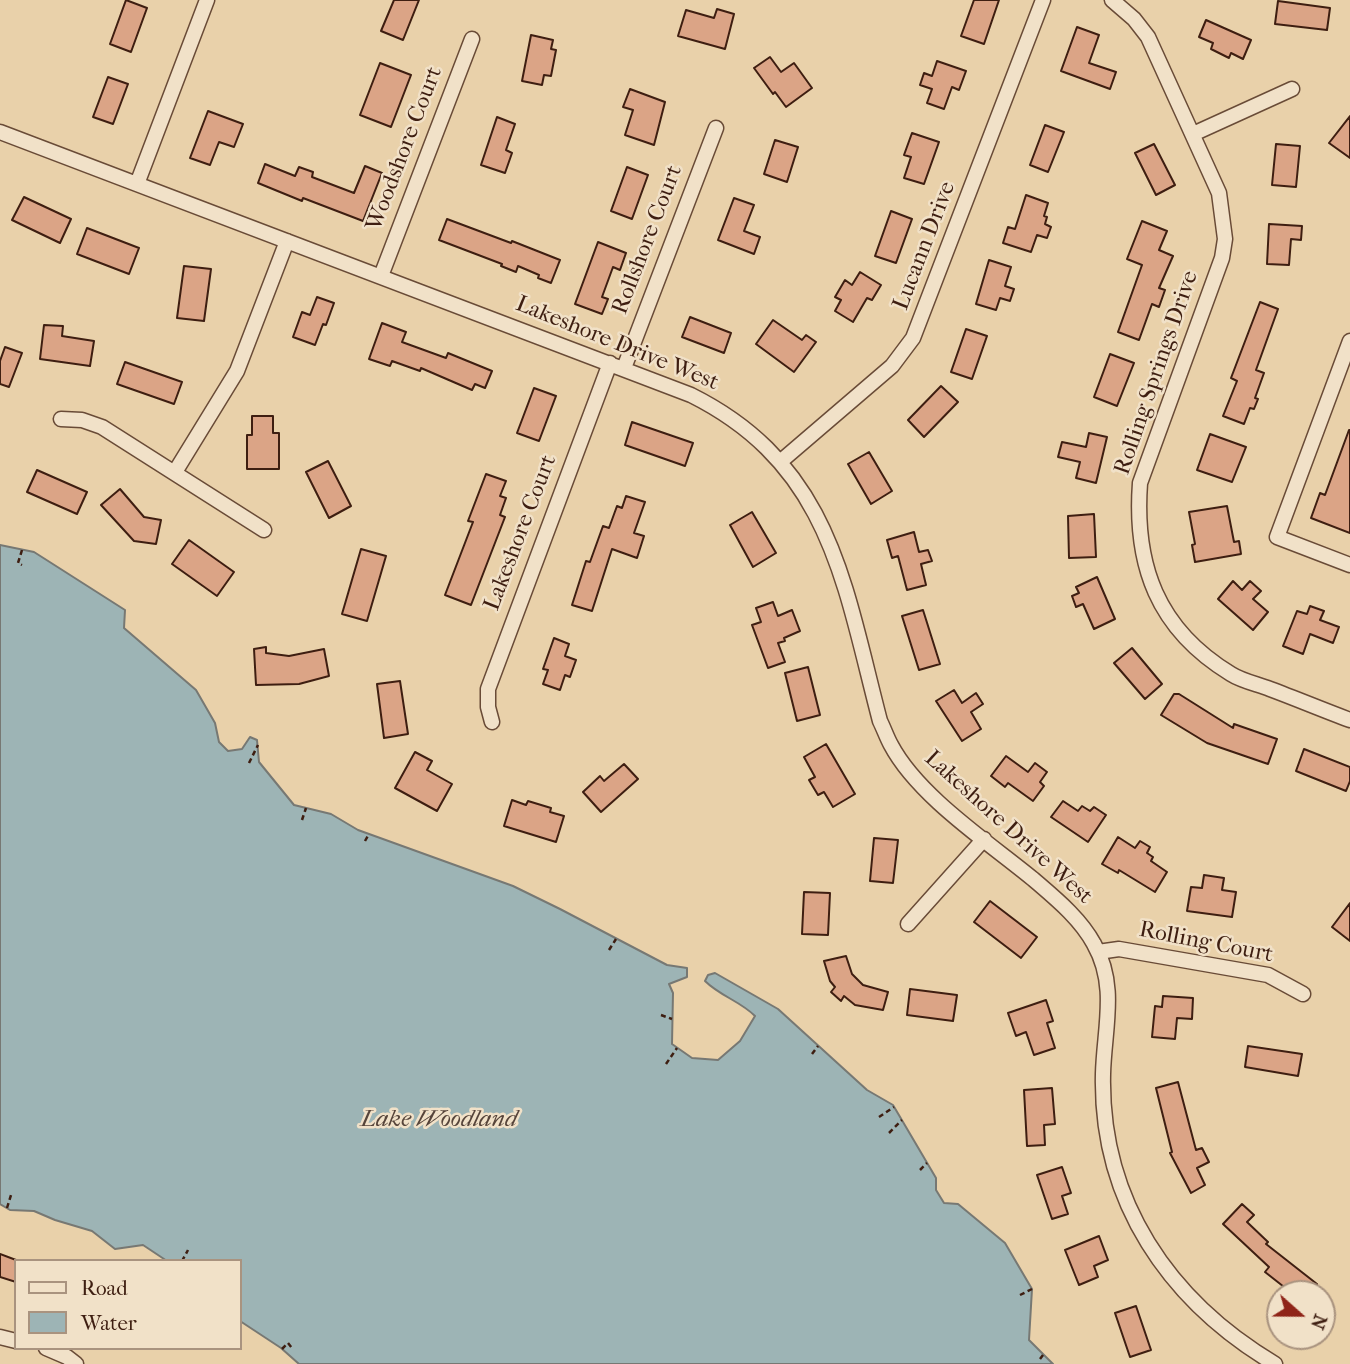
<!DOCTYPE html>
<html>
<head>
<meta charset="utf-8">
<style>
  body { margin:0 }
  #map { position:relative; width:1350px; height:1364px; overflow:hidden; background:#e9d1aa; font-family:"IM FELL French Canon",serif }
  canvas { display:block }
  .legend { position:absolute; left:14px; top:1259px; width:228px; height:91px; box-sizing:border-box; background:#f1e1c8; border:2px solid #a9937f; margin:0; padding:9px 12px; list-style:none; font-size:21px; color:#3e1e11 }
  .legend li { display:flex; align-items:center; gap:14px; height:35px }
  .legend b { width:35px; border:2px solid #a9937f }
  .north { position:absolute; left:1266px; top:1280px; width:70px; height:70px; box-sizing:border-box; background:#f1e1c8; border:2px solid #a9937f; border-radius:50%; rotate:111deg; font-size:19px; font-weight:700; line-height:28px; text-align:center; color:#3e1e11 }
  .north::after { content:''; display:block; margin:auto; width:24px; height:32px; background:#8f2418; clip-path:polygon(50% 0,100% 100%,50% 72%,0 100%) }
</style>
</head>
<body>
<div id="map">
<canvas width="1350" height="1364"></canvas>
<ul class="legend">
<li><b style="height:9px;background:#f1e1c8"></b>Road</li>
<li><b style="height:19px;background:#9db4b5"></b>Water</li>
</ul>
<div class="north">N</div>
</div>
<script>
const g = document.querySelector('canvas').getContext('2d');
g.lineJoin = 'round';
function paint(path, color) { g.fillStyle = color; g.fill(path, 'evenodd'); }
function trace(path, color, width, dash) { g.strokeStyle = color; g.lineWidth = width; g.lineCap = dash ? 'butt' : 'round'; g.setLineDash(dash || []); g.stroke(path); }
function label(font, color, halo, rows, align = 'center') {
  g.font = font + ' "IM FELL French Canon",serif'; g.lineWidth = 5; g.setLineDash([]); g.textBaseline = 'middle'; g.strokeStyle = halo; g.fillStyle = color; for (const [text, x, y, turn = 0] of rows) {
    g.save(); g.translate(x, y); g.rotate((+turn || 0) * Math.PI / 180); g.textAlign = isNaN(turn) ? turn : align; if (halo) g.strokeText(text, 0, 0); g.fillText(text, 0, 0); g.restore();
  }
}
const water = new Path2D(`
  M0 545 34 552 125 610 124 628 196 690 215 723 219 742 228 751 242 749 250 737 257 740 259 762 294 805 331 814 358 830 513 886 560 909 667 965 687 968V977L669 984 673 993 672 1044 692 1058 718 1060 740 1041 755 1016C740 1001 720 996 705 981L708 975 715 973 778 1009 867 1090 893 1105 936 1178V1190L944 1203 958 1204 1005 1243 1032 1289 1029 1340 1053 1364H299L281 1348 240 1321V1261H167L143 1245 115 1249 92 1231 55 1220 34 1211 10 1210 0 1204Z`);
const building = new Path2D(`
  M126 0 147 8 131 52 110 44Z
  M394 0H419L403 40 381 31Z
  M974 0H999L984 44 961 36Z
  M1278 1 1330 8 1327 30 1275 24Z
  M717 9 734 14 725 49 678 36 686 10 714 18Z
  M1206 20 1251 40 1243 59 1231 53 1229 58 1211 49 1213 43 1199 37Z
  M1077 27 1099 35 1089 63 1116 72 1110 89 1061 71Z
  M531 35 553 40 551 49 556 50 551 76 544 75 542 85 522 81Z
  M770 57 781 72 794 63 812 88 786 107 775 92 773 94 754 68Z
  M937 61 966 71 959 90 952 87 944 109 927 103 932 89 920 85 924 73 932 76Z
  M380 63 411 75 391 127 360 115Z
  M108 77 128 84 113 124 93 117Z
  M630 89 665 102 654 145 625 135 633 110 623 107Z
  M208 111 243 124 234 147 219 142 210 165 190 158Z
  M1350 116V158L1329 143Z
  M497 117 515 124 506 150 512 153 505 173 481 165Z
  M1045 125 1064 132 1048 172 1030 165Z
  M912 133 939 142 924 184 904 178 911 157 904 155Z
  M775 140 798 147 787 182 764 174Z
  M1154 144 1175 185 1156 195 1135 153Z
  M1276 144 1300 146 1296 187 1272 185Z
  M265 164 295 176 299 167 313 172 312 177 354 193 365 166 382 173 363 221 303 198 302 201 258 183Z
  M627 167 648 175 632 219 611 211Z
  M1026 195 1048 203 1044 216 1047 217 1045 224 1051 227 1047 238 1037 235 1031 252 1003 243 1008 227 1015 229Z
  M24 197 71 219 60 243 12 220Z
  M734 198 754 205 744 231 760 237 754 254 718 240Z
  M891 211 912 219 896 263 875 256Z
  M447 219 511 243 512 241 560 260 551 283 538 278 539 275 518 266 516 272 501 266 502 264 439 240Z
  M1142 221 1167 231 1159 250 1173 256 1159 288 1165 290 1159 307 1152 304 1139 340 1118 332 1142 265 1127 259Z
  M1269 224 1302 226 1301 240 1291 239 1289 265 1267 264Z
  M87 228 139 248 129 274 77 254Z
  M598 242 626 253 620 270 613 267 602 297 608 299 602 314 575 304Z
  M989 260 1011 267 1005 286 1014 289 1010 301 1000 298 996 310 976 304Z
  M184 266 211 269 204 321 177 318Z
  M860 272 881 285 872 300 867 298 853 322 835 311 841 300 835 297 845 280 852 285Z
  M317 297 334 303 326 325 323 324 315 345 293 337 302 312 310 315Z
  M1260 302 1278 309 1256 370 1264 373 1255 398 1258 399 1254 409 1250 408 1244 424 1223 416 1237 381 1231 378Z
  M690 317 731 333 724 353 682 337Z
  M773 320 802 340 806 335 816 342 794 372 756 344Z
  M382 323 406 332 402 342 446 358 448 353 492 371 485 388 475 384 472 390 421 368 420 371 392 361 390 366 369 359Z
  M44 325 63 326 62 336 94 341 90 366 40 359Z
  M966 329 987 336 972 379 951 372Z
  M5 347 22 353 9 387 0 384V361Z
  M1110 354 1134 363 1117 406 1094 397Z
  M125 362 182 382 174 404 117 384Z
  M941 386 958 402 924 437 908 420Z
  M534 388 556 396 539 441 517 433Z
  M252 416H273V433H279V469H247V435H252Z
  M632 422 693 443 685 466 625 445Z
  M1349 430H1350V533L1311 518 1320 493 1325 495Z
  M1089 433 1107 437 1096 483 1076 478 1080 462 1058 457 1062 442 1086 447Z
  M1210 434 1246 447 1232 482 1197 470Z
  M869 452 892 491 871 504 848 464Z
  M328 461 351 506 329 518 306 472Z
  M37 470 87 492 77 514 27 492Z
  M486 474 506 481 500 496 506 498 500 515 505 517 471 605 445 595 473 522 468 521Z
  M120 489 144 517 161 520 156 544 134 541 101 505Z
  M626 496 645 502 634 533 644 536 637 558 612 549 592 611 572 605 586 561 590 562 603 526 609 528 617 506 622 508Z
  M1227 506 1234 542 1239 541 1241 554 1195 562 1192 545 1195 544 1189 512Z
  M752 512 776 553 753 567 730 525Z
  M1094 514 1096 557 1069 558 1068 516Z
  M914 532 919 552 928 550 932 561 921 564 926 585 907 590 898 556 892 558 887 540Z
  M189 540 234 572 217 596 172 564Z
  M361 549 386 556 367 621 342 614Z
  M1097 577 1115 619 1094 629 1083 604 1076 607 1072 596 1079 593 1076 587Z
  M1233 581 1242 590 1250 581 1261 591 1253 599 1268 612 1253 630 1218 599Z
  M773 602 778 616 792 610 800 631 784 638 785 641 778 643 785 662 768 668 752 625 761 622 756 608Z
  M1310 606 1324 611 1320 620 1339 627 1333 643 1310 634 1303 654 1283 646 1297 611 1307 614Z
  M923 610 940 664 919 670 902 616Z
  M554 638 569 644 565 656 576 660 570 677 565 675 560 690 543 684 548 670 543 669Z
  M266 647V653L289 656 324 649 329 676 299 684 256 685 254 649Z
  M1132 648 1162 684 1145 699 1114 663Z
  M808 667 820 715 797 721 785 673Z
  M400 681 408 734 384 738 377 684Z
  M954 690 962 703 976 693 983 704 971 712 981 729 962 741 936 701Z
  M1174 694H1179L1233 728 1234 724 1277 739 1268 764 1207 743 1161 715Z
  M826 744 855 794 833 807 824 792 818 795 809 780 815 777 804 757Z
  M1304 749 1350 767V781L1346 791 1296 771Z
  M415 752 432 761 427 770 452 784 437 811 395 788Z
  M1006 756 1028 772 1035 763 1047 772 1040 782 1044 786 1033 801 1008 783 1005 787 991 776Z
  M624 764 638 779 601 812 583 792 600 776 604 781Z
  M512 800 526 805 528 801 551 808 550 812 564 816 556 842 504 826Z
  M1063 801 1078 811 1082 806 1090 811 1094 807 1106 815 1088 842 1051 817Z
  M1118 837 1135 848 1140 841 1150 847 1147 853 1153 857 1151 861 1167 872 1155 892 1119 870 1118 873 1102 864Z
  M874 838 898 840 893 883 870 881Z
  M1204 875 1224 878 1222 890 1236 892 1232 917 1187 911 1191 887 1202 888Z
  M804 892 830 893 828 935 802 934Z
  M990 901 1037 937 1021 958 974 922Z
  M1350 903V941L1332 927Z
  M846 956 852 974 863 985 888 992 883 1010 855 1005 844 996 841 1001 831 992 835 987 830 981 824 961Z
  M910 989 957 995 953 1021 907 1015Z
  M1163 996 1193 998 1192 1019 1177 1018 1175 1039 1152 1037 1155 1006 1162 1007Z
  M1046 1000 1053 1021 1047 1023 1055 1048 1034 1055 1026 1032 1016 1036 1008 1013Z
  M1248 1046 1302 1054 1298 1076 1245 1067Z
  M1178 1082 1196 1150 1202 1148 1209 1162 1197 1168 1205 1185 1191 1193 1170 1153 1172 1152 1156 1088Z
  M1052 1088 1055 1124 1044 1125 1045 1145 1027 1146 1024 1090Z
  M1062 1167 1071 1193 1062 1196 1068 1214 1052 1219 1037 1175Z
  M1242 1204 1254 1215 1247 1222 1268 1242 1266 1244 1317 1284 1308 1294H1293L1265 1272 1269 1267 1223 1224Z
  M1099 1236 1108 1260 1094 1266 1098 1277 1079 1285 1065 1250Z
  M0 1254 16 1260V1282L0 1277Z
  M1136 1306 1151 1350 1130 1357 1115 1313Z`);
const path = new Path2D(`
  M22 550 18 563 22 565
  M249 763 258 745
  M302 820 306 808
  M365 841 369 834
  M609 950 616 939
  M661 1015 672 1019
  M812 1054 818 1046
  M666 1064 677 1048
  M879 1117 894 1107
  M889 1133 902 1120
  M920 1170 927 1163
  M7 1208 11 1195
  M182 1261 188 1250
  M1020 1295 1032 1289
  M282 1349 288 1343 292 1348
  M1040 1359 1043 1355`);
const minor = new Path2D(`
  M1112 0 1134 19 1148 37 1219 193 1225 239 1222 258 1140 483C1134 565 1157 629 1231 674 1242 681 1257 684 1270 689 1297 699 1323 710 1350 720
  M0 132 691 395C831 465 844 584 880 721 884 729 887 738 891 745 918 796 988 842 1033 879 1055 898 1080 918 1094 944 1118 986 1104 1029 1103 1074 1100 1201 1169 1301 1275 1364
  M1193 134 1292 89
  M137 184 207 0
  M381 276 472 39
  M1350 341 1277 537 1350 565
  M624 368 716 128
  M61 419 82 420 102 427 264 530
  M780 462 892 366 913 338 1043 0
  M175 472 237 371 287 241
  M492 722 488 707V689L610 363
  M908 924 984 839
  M1098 952 1119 949 1268 975 1303 994
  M0 1337 16 1341
  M46 1348 67 1357 76 1364`);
const streetNames = [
  ["Woodshore Court",405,149,-69],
  ["Rollshore Court",648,240,-69],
  ["Lucann Drive",925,246,-69],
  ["Lakeshore Drive West",617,344,22],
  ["Rolling Springs Drive",1157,373,-71],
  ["Lakeshore Court",521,533,-69],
  ["Lakeshore Drive West",1008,828,42],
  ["Rolling Court",1206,943,11]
];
const waterNames = [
  ["Lake Woodland",439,1120]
];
paint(water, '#9db4b5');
trace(water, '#777873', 2);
paint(building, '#dba486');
trace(building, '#3e1e11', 2);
trace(minor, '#694b37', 17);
trace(path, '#3e1e11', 2.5, [5, 3.5]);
trace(minor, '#f1e1c8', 14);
label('23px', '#3e1e11', '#f1e1c8', streetNames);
label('italic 24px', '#56443a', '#f1e1c8', waterNames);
</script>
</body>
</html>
